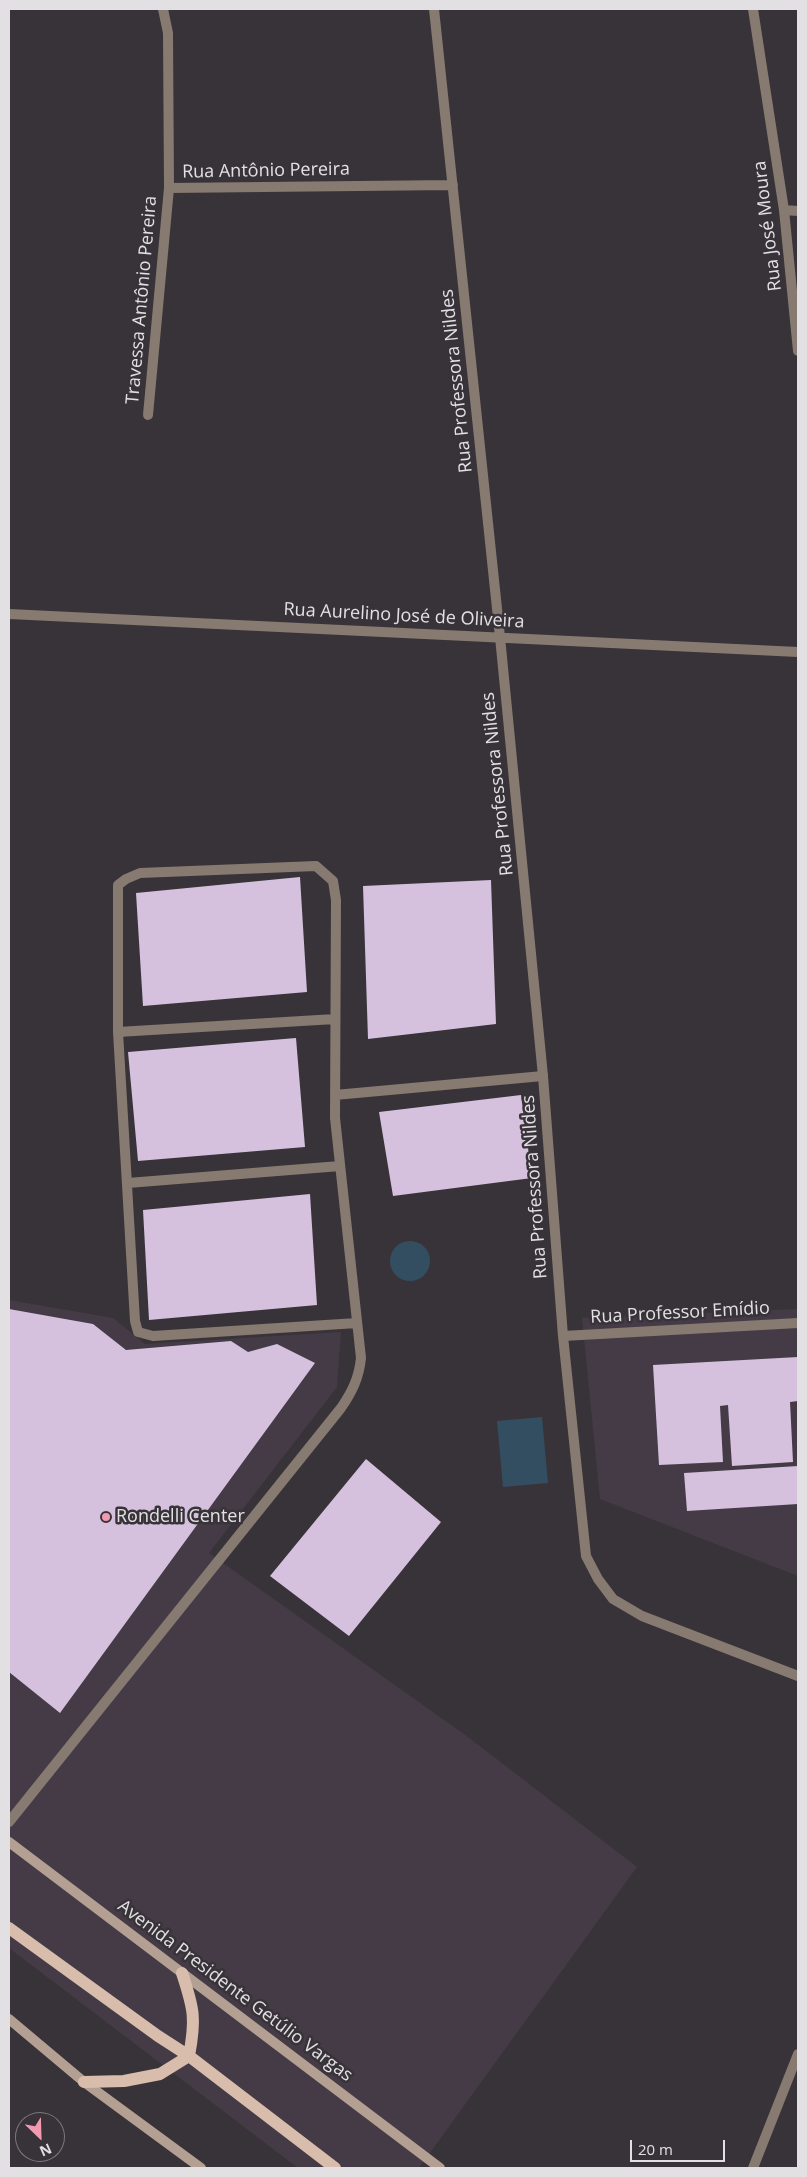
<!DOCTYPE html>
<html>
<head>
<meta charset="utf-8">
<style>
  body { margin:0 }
  #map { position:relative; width:807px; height:2177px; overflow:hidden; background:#383339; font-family:"Open Sans",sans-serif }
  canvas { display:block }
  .frame { position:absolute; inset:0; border:10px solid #e3e0e3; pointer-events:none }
  .north { position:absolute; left:15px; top:2112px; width:50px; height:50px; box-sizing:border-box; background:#383339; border:1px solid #7c787d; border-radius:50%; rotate:156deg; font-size:14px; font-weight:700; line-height:20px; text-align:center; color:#e3e0e3 }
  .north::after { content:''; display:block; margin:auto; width:18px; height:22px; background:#f29aaf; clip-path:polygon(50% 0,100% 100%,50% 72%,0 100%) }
  .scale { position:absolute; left:630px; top:2140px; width:95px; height:22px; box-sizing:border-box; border:2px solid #e3e0e3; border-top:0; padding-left:6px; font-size:15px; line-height:18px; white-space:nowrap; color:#e3e0e3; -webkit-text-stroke:4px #383339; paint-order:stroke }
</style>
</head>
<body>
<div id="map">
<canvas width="807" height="2177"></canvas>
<div class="frame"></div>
<div class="north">N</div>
<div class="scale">20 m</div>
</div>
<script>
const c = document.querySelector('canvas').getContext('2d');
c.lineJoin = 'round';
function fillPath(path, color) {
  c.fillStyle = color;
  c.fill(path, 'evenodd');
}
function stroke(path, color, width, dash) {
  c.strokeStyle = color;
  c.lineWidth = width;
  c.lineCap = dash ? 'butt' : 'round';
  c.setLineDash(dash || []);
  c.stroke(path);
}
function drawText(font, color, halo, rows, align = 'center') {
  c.font = font + ' "Open Sans",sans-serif';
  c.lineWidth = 5;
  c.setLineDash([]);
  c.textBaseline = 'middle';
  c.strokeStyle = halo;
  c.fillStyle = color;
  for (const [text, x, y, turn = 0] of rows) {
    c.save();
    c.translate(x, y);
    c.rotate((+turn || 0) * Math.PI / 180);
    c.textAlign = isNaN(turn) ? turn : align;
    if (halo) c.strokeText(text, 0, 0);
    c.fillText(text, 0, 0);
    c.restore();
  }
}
const built = new Path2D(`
  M 9,1300 L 113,1318 L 145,1344 L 341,1332 L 337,1387 L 209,1553 L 468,1737 L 637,1867 L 419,2168 L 298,2168 L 9,1948 Z
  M 798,1309 L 798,1576 L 600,1499 L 582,1318 Z`);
const water = new Path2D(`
  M390 1261a20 20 0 1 1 40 0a20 20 0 1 1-40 0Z
  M 542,1417 L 548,1483 L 503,1487 L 497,1421 Z`);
const building = new Path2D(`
  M 300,877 L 307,992 L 143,1006 L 136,893 Z
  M 491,880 L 496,1024 L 368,1039 L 363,886 Z
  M 296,1038 L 305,1147 L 138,1161 L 128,1052 Z
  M 521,1095 L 532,1178 L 393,1196 L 379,1112 Z
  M 310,1194 L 317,1305 L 149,1320 L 143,1210 Z
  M 9,1309 L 93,1324 L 126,1350 L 231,1341 L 248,1352 L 277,1344 L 315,1363 L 60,1713 L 9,1672 Z
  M 798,1357 L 798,1401 L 790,1402 L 793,1462 L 732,1466 L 728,1405 L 720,1406 L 723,1462 L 659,1465 L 653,1365 Z
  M 366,1459 L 441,1522 L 349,1636 L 270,1576 Z
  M 798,1466 L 798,1504 L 687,1511 L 684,1473 Z`);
const lane = new Path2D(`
  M 118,1032 L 335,1019
  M 335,1095 L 543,1076
  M 128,1183 L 340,1166
  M 9,1822 L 341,1408 C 352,1392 359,1378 361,1358 L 335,1118 L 336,900 L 333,881 L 316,866 L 140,873 L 126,879 L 118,885 L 118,1032 L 135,1321 L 138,1332 L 153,1336 L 357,1323`);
const street = new Path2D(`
  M 434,9 L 500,637 L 543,1076 L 563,1336 L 586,1556 L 598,1579 L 613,1599 L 642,1616 L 798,1676
  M 753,9 L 784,210 L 798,351
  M 169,188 L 453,185
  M 784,210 L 798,211
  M 148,415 L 169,188 L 168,33 L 163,9
  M 9,614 L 798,652
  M 563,1336 L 798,1323
  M 753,2168 L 798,2054`);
const secondary = new Path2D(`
  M 9,1842 L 440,2168
  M 9,2019 L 84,2082 L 201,2168`);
const primary = new Path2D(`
  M 9,1928 L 158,2036 L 189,2056 L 335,2168
  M 84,2082 L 124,2081 L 160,2074 L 189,2056 C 196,2019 194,2009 182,1973`);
const markers = [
  [106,1517,5,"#f29aaf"]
];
const streetNames = [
  ["Rua Antônio Pereira",266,171,-1],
  ["Rua José Moura",768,226,-97],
  ["Travessa Antônio Pereira",142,300,-85],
  ["Rua Professora Nildes",457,381,-96],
  ["Rua Aurelino José de Oliveira",404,616,3],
  ["Rua Professora Nildes",498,784,-96],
  ["Rua Professora Nildes",535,1187,-94],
  ["Rua Professor Emídio",680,1313,-3],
  ["Avenida Presidente Getúlio Vargas",235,1991,37]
];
const poiNames = [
  ["Rondelli Center",116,1517]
];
fillPath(built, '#443b46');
fillPath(water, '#344e61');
fillPath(building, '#d5c1de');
stroke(lane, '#877a71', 10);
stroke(street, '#877a71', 10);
stroke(secondary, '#b4a093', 10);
stroke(primary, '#d8bdac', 12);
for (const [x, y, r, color] of markers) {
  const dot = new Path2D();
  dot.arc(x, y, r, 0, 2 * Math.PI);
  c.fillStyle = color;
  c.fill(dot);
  stroke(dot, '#383339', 2);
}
drawText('18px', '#e3e0e3', '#383339', streetNames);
drawText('18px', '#e3e0e3', '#383339', poiNames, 'left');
</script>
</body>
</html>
